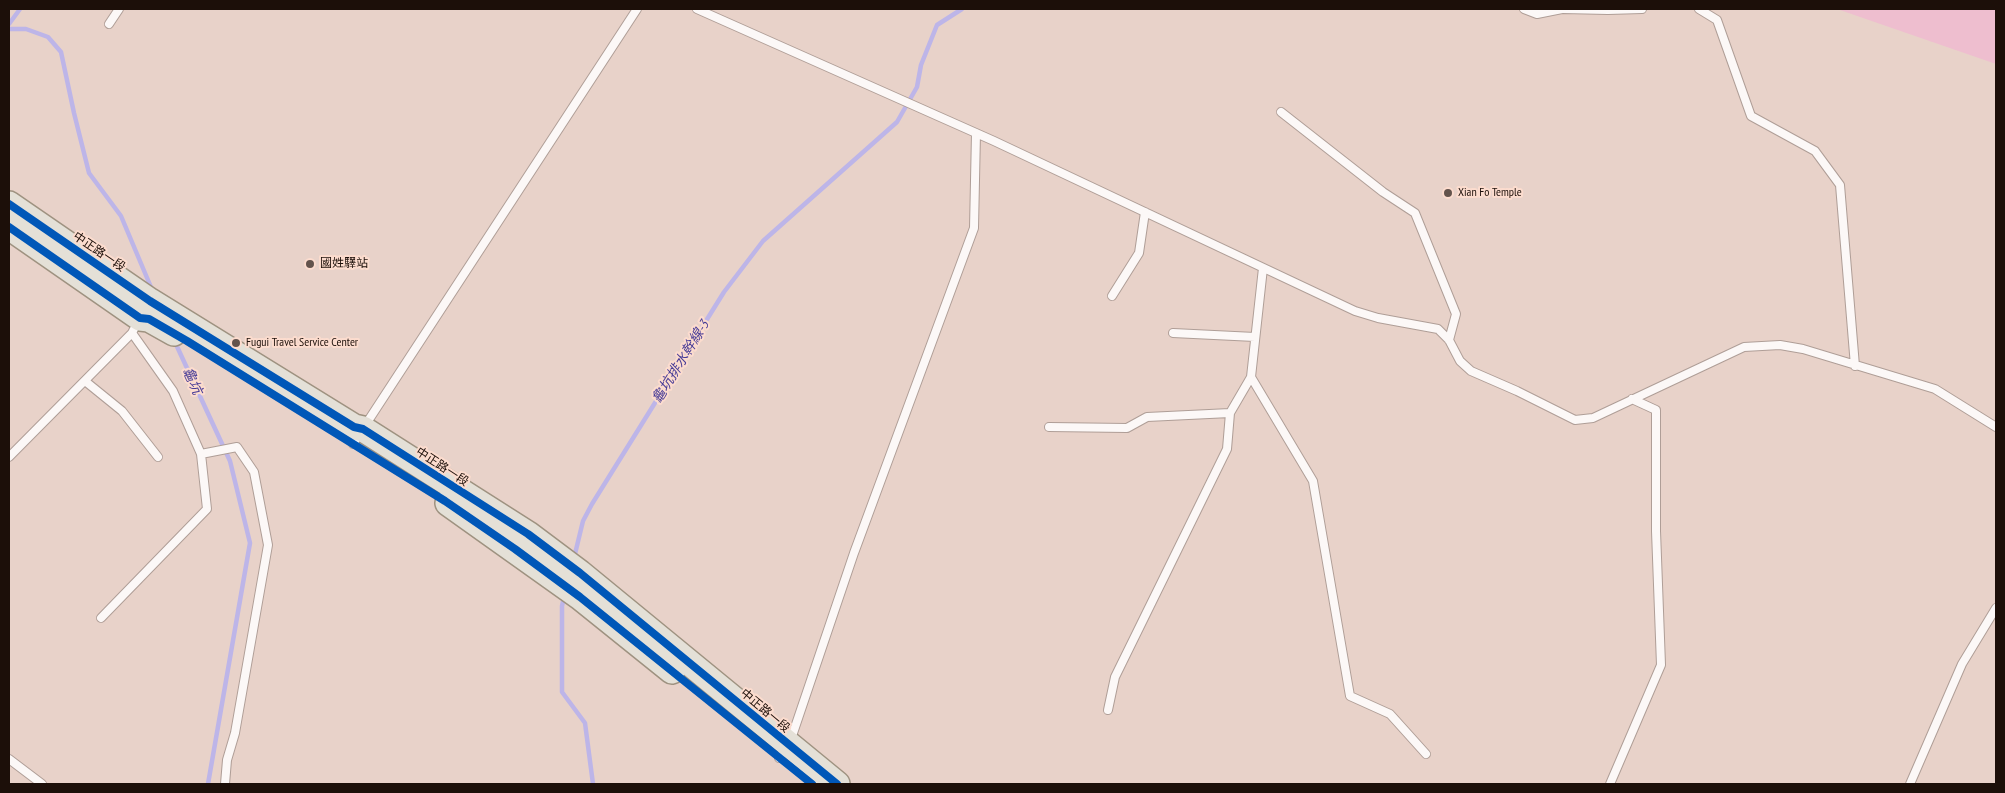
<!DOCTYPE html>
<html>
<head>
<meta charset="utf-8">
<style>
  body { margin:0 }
  #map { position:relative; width:2005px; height:793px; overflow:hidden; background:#e8d2c9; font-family:"PT Sans Narrow",sans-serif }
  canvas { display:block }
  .frame { position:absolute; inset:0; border:10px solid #1c0f09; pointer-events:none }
</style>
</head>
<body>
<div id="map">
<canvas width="2005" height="793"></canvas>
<div class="frame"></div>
</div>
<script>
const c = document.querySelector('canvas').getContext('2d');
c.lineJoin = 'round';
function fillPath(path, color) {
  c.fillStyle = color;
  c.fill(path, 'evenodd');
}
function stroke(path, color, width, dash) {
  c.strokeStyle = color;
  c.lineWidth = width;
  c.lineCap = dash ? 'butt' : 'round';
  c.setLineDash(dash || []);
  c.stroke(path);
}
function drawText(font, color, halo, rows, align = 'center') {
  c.font = font + ' "PT Sans Narrow","Noto Sans TC",sans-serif';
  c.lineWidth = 4;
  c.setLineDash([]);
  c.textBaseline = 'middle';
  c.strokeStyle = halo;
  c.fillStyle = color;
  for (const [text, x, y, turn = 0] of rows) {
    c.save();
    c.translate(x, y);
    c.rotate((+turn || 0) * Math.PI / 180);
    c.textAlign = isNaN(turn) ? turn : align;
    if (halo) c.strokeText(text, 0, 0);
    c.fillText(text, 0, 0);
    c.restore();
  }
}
const green = new Path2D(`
  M 1837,9 L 1996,9 L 1996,64 Z`);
const stream = new Path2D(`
  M 9,24 L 20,9
  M 9,29 L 26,29 L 48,37 L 61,52 L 74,113 L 89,173 L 121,216 L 153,292
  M 174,340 L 230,461 L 250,543 L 208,784
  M 574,558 L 583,521 L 592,504 L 724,292 L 763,241 L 897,122 L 917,87 L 921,65 L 937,25 L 962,9
  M 564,597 L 562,606 L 562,692 L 585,723 L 593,784`);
const service = new Path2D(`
  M 697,9 L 994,141 L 1355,311 L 1378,318 L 1438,329 L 1449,340 L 1460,361 L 1471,371 L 1517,391 L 1575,420 L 1593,418 L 1744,347 L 1780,345 L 1803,349 L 1935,389 L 1996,427
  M 1524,9 L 1537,14 L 1562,9
  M 1563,9 L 1608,10 L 1642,9
  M 1699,9 L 1717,20 L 1751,116 L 1815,151 L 1840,185 L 1855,366
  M 109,24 L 119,9
  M 1281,112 L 1383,192 L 1415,213 L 1456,314 L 1449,340
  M 1263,268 L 1251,377 L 1313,481 L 1350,696 L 1390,714 L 1426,754
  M 1112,296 L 1139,253 L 1145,212
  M 1173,333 L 1255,337
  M 85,381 L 122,411 L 158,457
  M 1049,427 L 1127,428 L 1147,417 L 1230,413
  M 353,444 L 637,9
  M 201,454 L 237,447 L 254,472 L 268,545 L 235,733 L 227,760 L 225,784
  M 9,457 L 132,333 L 134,329
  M 101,618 L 207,509 L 201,454 L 173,391 L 132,333
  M 1108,710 L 1115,677 L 1227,449 L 1230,413 L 1251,377
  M 779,758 L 789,745 L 854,553 L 974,228 L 976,133
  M 9,759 L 42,784
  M 1610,784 L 1661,665 L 1656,531 L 1656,410 L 1632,399
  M 1910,784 L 1962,664 L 1996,608`);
const primary = new Path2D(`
  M 9,204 L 150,301 L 354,427 L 363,429 L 528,534 L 580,573 L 837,784
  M 9,227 L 140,318 L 149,319 L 174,333
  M 448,503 L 580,597 L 672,671`);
const cycleway = new Path2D(`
  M 9,204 L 150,301 L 354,427 L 363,429 L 528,534 L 580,573 L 837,784
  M 9,227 L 140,318 L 149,319 L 187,341 L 445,501 L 515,549 L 580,597 L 812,784`);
const markers = [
  [1448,193,5,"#63534c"],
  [310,264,5,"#63534c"],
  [236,343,5,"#63534c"]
];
const poiNames = [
  ["Xian Fo Temple",1458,193],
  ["國姓驛站",320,264],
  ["Fugui Travel Service Center",246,343]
];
const streetNames = [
  ["中正路一段",99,252,34],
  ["中正路一段",442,467,33],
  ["中正路一段",765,711,40]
];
const waterNames = [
  ["龜坑排水幹線-3",681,362,-58],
  ["龜坑",192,381,65]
];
fillPath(green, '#eebecf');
stroke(stream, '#bdb5e8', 4.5);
stroke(service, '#af9e97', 10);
stroke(primary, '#9e9280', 28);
stroke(service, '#fcf8f7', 8);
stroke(primary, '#e4e0d7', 25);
stroke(cycleway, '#0057b8', 8);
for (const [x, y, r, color] of markers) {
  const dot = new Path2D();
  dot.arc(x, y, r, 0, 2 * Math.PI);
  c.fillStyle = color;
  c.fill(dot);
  stroke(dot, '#fcdcce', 2);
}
drawText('12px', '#1c0f09', '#fcdcce', poiNames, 'left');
drawText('12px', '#1c0f09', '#fcdcce', streetNames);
drawText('italic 14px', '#493d97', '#fcdcce', waterNames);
</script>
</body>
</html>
